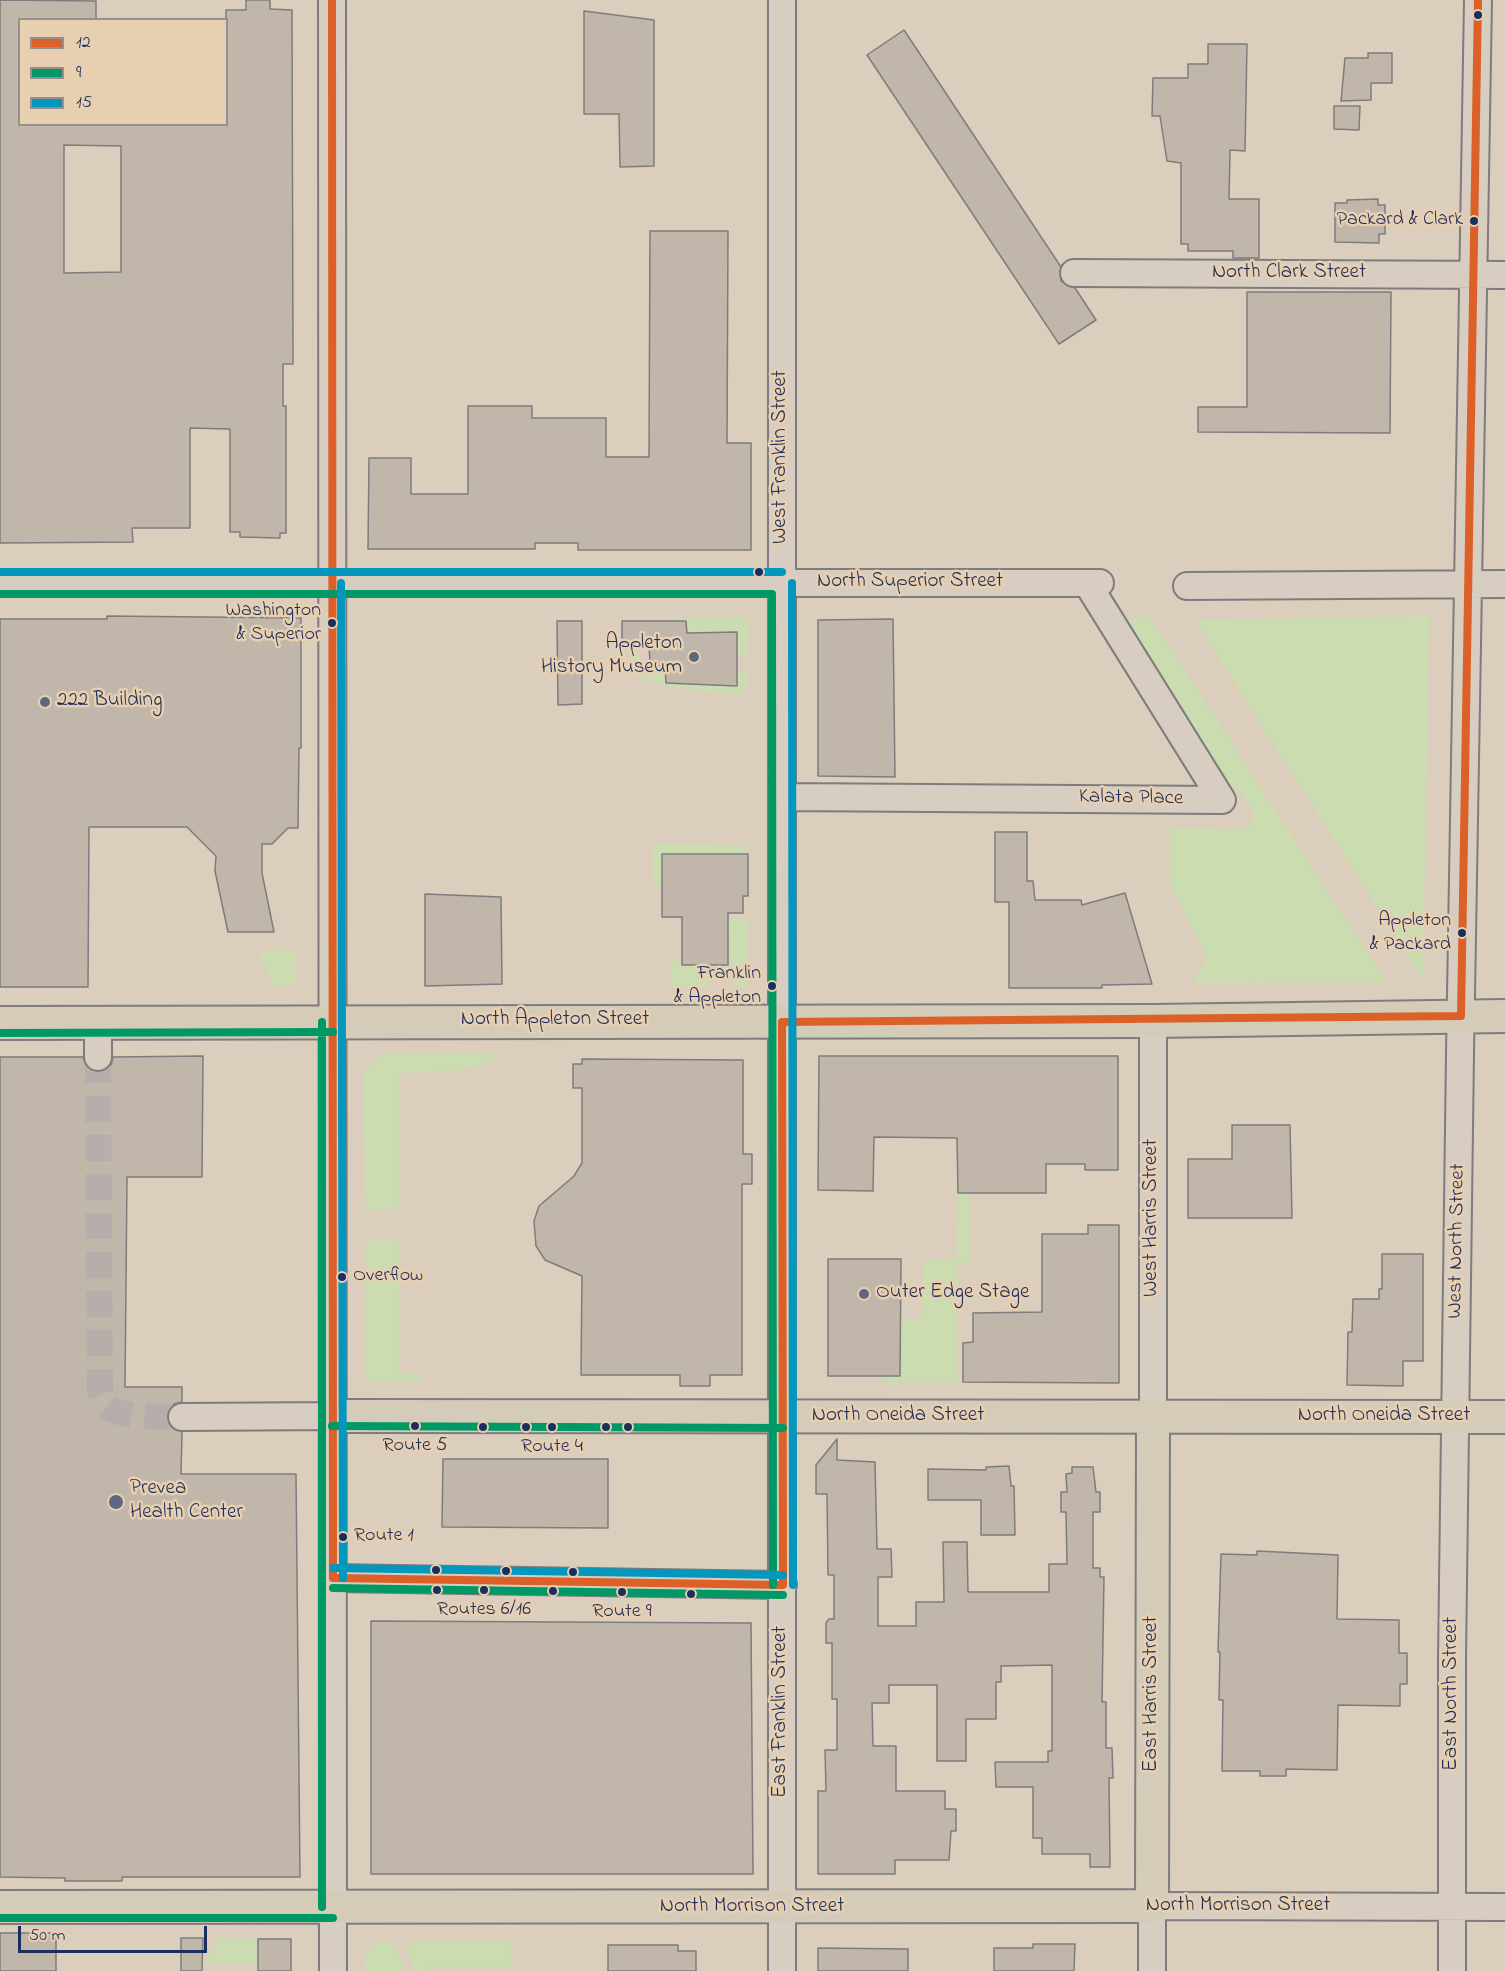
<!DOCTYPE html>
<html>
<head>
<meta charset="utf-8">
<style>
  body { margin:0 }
  #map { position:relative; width:1505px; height:1971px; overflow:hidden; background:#dbcebd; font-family:"Indie Flower",sans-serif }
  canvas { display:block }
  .legend { position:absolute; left:18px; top:18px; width:210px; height:108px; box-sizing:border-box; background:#e8cfb0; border:2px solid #968f8f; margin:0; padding:8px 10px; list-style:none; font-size:18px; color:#1b2f5e }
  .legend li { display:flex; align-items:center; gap:12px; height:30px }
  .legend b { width:30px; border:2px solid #968f8f }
  .scale { position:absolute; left:18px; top:1926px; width:189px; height:27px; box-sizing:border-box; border:3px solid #1b2f5e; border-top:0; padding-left:8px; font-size:18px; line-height:21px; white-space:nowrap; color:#1b2f5e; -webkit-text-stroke:4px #e8cfb0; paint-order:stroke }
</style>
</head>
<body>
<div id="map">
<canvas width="1505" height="1971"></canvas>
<ul class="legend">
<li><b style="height:8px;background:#dc6028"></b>12</li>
<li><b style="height:8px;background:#096"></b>9</li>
<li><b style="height:8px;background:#0497bd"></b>15</li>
</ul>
<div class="scale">50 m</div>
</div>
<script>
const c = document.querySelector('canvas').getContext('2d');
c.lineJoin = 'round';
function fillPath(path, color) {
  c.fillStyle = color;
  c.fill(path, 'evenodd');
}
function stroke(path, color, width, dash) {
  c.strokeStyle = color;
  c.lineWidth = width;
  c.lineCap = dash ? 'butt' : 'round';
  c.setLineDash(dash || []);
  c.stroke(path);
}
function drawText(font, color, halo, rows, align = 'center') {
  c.font = font + ' "Indie Flower",sans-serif';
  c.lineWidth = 5;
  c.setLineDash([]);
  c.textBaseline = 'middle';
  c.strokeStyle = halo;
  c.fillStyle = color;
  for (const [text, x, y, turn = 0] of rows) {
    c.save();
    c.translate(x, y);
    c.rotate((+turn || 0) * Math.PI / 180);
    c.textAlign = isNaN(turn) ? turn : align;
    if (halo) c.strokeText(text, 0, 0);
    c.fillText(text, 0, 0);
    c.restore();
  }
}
const green = new Path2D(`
  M 1140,615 L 1149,615 L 1387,983 L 1193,984 L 1207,957 L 1169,882 L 1170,831 L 1175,828 L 1239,829 L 1249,825 L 1254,813 L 1241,791 L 1230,785 L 1126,622 L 1132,622 Z
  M 1429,616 L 1423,980 L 1195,620 Z
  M 679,618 L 748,618 L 748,655 L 737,655 L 737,632 L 687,633 L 686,621 L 676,621 Z
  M 629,643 L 634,643 L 649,679 L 652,674 L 650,666 L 665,666 L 666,683 L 737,686 L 737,671 L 748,670 L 748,683 L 744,692 L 738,695 C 699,690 663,691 629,670 Z
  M 653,844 L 744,845 L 748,854 L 662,854 L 662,886 L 653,887 Z
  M 728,919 L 748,919 L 748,987 L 743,988 L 727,979 L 728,973 L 731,972 Z
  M 296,950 L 296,986 L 272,986 L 260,954 L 264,951 Z
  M 672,960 L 715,965 L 715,979 L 704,987 L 672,987 Z
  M 384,1053 L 498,1053 C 484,1075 423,1071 399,1073 L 399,1205 L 391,1209 L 366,1211 L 363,1073 Z
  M 958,1193 L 969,1193 L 969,1263 L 958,1264 L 958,1383 L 884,1383 L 884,1376 L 900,1376 L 900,1320 L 922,1319 L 923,1259 L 957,1259 Z
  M 366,1239 L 397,1240 L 399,1243 L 399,1373 L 418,1374 L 421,1381 L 366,1382 Z
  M 216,1938 L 258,1939 L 258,1963 L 202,1963 L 215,1948 Z
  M 511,1941 L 512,1967 L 431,1967 L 425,1971 L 416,1971 L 406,1950 L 412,1942 Z
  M 379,1942 L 392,1942 L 405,1971 L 365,1971 L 366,1954 Z`);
const building = new Path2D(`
  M 0,0 L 96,1 L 96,20 L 20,20 L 20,124 L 226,124 L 226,10 L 246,10 L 246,0 L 270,0 L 270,9 L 292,10 L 293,364 L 283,364 L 283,406 L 286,406 L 286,533 L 280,533 L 280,538 L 240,537 L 240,532 L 230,532 L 230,429 L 190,428 L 190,528 L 132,528 L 133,542 L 0,543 ZM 64,145 L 121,146 L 121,272 L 64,273 Z
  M 584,11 L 654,20 L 654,166 L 620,167 L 619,114 L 584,114 Z
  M 904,30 L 1061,267 L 1061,281 L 1075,288 L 1096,320 L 1059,344 L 867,55 Z
  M 1208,44 L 1247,44 L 1245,151 L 1230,150 L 1229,199 L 1259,199 L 1259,258 L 1233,258 L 1233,251 L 1188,251 L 1188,244 L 1181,244 L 1181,163 L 1167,161 L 1160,116 L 1152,116 L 1153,78 L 1188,78 L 1188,64 L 1208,64 Z
  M 1368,53 L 1392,53 L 1392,83 L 1371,83 L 1371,100 L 1341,101 L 1345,58 L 1368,58 Z
  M 1334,106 L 1360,106 L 1359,130 L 1334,129 Z
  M 1378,199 L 1378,205 L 1385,205 L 1385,234 L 1379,234 L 1379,243 L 1335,242 L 1335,203 L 1347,203 L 1347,200 Z
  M 650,231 L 728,231 L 727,443 L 751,443 L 751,550 L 578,550 L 578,543 L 535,543 L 535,549 L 368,549 L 369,458 L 411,458 L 411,494 L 468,494 L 468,406 L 532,406 L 532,418 L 606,418 L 606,457 L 649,457 Z
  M 1247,292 L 1391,292 L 1390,433 L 1198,432 L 1198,407 L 1247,407 Z
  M 107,616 L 301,618 L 301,748 L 299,748 L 298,828 L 288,828 L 272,844 L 262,844 L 262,873 L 274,932 L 228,932 L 215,871 L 216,856 L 187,827 L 89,827 L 88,987 L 0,987 L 0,619 L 107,619 Z
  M 893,619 L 895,777 L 818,776 L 818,620 Z
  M 557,621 L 582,621 L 582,704 L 558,705 Z
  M 622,621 L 686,621 L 687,633 L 737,632 L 737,686 L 666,683 L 665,666 L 650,666 L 649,643 L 622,643 Z
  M 995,832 L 1027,832 L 1027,881 L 1033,881 L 1035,900 L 1081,900 L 1082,905 L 1125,893 L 1152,984 L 1102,985 L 1102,988 L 1009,988 L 1009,902 L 995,902 Z
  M 662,854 L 748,854 L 748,896 L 743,896 L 743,913 L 728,913 L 728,965 L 682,965 L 682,917 L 662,917 Z
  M 425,894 L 501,897 L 502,984 L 425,986 Z
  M 203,1056 L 202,1177 L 127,1177 L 125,1387 L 182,1387 L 182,1402 L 174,1404 L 167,1417 L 169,1425 L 182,1432 L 181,1474 L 296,1474 L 300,1877 L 122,1877 L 122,1881 L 65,1881 L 65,1878 L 0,1877 L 0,1057 L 83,1057 L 90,1070 L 99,1072 L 111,1065 L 113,1057 Z
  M 819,1056 L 1118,1056 L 1118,1170 L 1085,1170 L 1085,1164 L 1046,1164 L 1046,1193 L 958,1193 L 957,1138 L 874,1137 L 873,1191 L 818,1190 Z
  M 582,1059 L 743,1060 L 743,1154 L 752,1154 L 752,1184 L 742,1184 L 742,1375 L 710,1375 L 710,1386 L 680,1386 L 680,1375 L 581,1375 L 582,1276 L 545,1260 L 536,1246 L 534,1221 L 539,1206 L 574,1176 L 582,1163 L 582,1088 L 573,1088 L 573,1064 L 582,1064 Z
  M 1232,1125 L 1290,1125 L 1292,1218 L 1188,1218 L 1188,1159 L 1232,1159 Z
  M 1088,1225 L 1119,1225 L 1119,1383 L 963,1382 L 963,1343 L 973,1342 L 973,1313 L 1042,1312 L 1042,1234 L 1088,1234 Z
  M 1382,1254 L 1423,1254 L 1423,1361 L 1403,1361 L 1403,1386 L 1347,1385 L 1348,1332 L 1352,1332 L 1353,1299 L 1379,1299 L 1379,1289 L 1382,1289 Z
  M 828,1259 L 901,1259 L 900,1376 L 828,1376 Z
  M 837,1439 L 837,1460 L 875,1462 L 877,1549 L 891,1549 L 892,1577 L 878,1577 L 878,1626 L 916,1626 L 916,1602 L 944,1602 L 943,1542 L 967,1542 L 968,1592 L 1049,1592 L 1049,1564 L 1067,1564 L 1066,1512 L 1061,1512 L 1061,1492 L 1067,1492 L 1066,1474 L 1072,1473 L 1072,1467 L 1093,1467 L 1096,1492 L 1100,1492 L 1100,1512 L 1093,1512 L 1093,1568 L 1100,1568 L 1100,1577 L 1104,1577 L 1102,1702 L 1106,1702 L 1106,1748 L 1112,1748 L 1113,1778 L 1109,1778 L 1110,1867 L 1090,1867 L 1090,1854 L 1042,1854 L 1042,1838 L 1033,1838 L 1033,1787 L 996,1787 L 995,1762 L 1048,1762 L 1048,1751 L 1052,1751 L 1052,1665 L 1001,1666 L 1001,1682 L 996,1682 L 996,1719 L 966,1719 L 966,1761 L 937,1761 L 937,1685 L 889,1685 L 889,1703 L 872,1703 L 873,1746 L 896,1746 L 896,1791 L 945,1791 L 945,1809 L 956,1809 L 956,1831 L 951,1831 L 949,1860 L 895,1860 L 895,1874 L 818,1874 L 818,1791 L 826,1791 L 825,1750 L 837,1750 L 837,1699 L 832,1699 L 832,1643 L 826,1643 L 826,1623 L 829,1619 L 834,1619 L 834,1575 L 828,1575 L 827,1494 L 816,1494 L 816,1465 Z
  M 443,1459 L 608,1459 L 608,1528 L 442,1527 Z
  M 1009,1466 L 1011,1486 L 1014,1486 L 1015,1535 L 981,1535 L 981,1500 L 928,1500 L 928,1469 L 986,1470 L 986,1467 Z
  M 1257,1551 L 1338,1555 L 1337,1619 L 1399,1620 L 1399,1653 L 1407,1653 L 1407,1684 L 1400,1684 L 1400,1706 L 1338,1705 L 1337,1770 L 1286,1769 L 1286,1776 L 1260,1776 L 1260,1771 L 1222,1771 L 1223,1700 L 1219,1700 L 1220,1652 L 1218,1652 L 1221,1554 L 1257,1555 Z
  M 371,1621 L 751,1623 L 753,1874 L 371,1874 Z
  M 0,1933 L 56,1933 L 56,1971 L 0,1971 Z
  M 181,1938 L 203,1938 L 202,1971 L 181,1971 Z
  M 258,1939 L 291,1939 L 291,1971 L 258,1971 Z
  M 1033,1944 L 1075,1944 L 1074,1971 L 994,1971 L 994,1948 L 1033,1948 Z
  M 608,1945 L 678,1945 L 678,1951 L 696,1951 L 696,1971 L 608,1971 Z
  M 818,1948 L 908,1949 L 908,1971 L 818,1971 Z`);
const minorTunnel = new Path2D(`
  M 98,1057 L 100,1392 C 102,1396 104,1402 106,1405 C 119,1419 164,1416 182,1417`);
const minor = new Path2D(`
  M 332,0 L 333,1971
  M 782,0 L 782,1971
  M 1074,273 L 1505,275
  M 0,583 L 1100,583
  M 1187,586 L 1505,584
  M 784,797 L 1222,800 L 1087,583
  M 1153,1021 L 1153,1416
  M 98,1023 L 98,1057
  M 182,1417 L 332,1416
  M 333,1578 L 783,1585
  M 1152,1971 L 1152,1906 L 1505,1907
  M 1452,1971 L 1452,1658 L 1460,1053 L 1478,0`);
const major = new Path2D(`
  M 0,1023 L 1153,1021 L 1505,1016
  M 332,1416 L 1505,1417
  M 0,1907 L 1152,1906 L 1153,1416`);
const bus1 = new Path2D(`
  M 332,0 L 333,1578
  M 1461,1016 L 1478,0
  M 782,1022 L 1461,1016
  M 782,1022 L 783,1585
  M 333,1578 L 783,1585`);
const bus2 = new Path2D(`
  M 0,594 L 772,594 L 773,1585
  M 322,1022 L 322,1907
  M 0,1033 L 333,1032
  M 332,1426 L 783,1428
  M 333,1588 L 783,1595
  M 0,1918 L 333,1918`);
const bus3 = new Path2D(`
  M 0,572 L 782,572
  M 341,583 L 343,1578
  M 792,583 L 793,1585
  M 333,1568 L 783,1575`);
const markers = [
  [1478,15,5,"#1b2f5e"],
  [1474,221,5,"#1b2f5e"],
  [759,572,5,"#1b2f5e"],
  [332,623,5,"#1b2f5e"],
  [694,657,6,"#5e677f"],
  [45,702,6,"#5e677f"],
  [1462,933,5,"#1b2f5e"],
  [772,986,5,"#1b2f5e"],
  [342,1277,5,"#1b2f5e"],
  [864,1294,6,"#5e677f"],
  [415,1426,5,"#1b2f5e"],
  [483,1427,5,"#1b2f5e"],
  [526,1427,5,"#1b2f5e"],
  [552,1427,5,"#1b2f5e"],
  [606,1427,5,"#1b2f5e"],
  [628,1427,5,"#1b2f5e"],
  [116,1502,8,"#5e677f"],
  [343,1537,5,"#1b2f5e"],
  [436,1570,5,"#1b2f5e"],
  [506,1571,5,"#1b2f5e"],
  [573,1572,5,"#1b2f5e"],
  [437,1590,5,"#1b2f5e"],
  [484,1590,5,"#1b2f5e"],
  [553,1591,5,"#1b2f5e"],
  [622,1592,5,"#1b2f5e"],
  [691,1594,5,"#1b2f5e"]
];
const busNames = [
  ["Packard & Clark",1463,221],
  ["Washington",321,612],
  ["& Superior",321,636],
  ["Appleton",1451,922],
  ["& Packard",1451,946],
  ["Franklin",761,975],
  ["& Appleton",761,999],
  ["Overflow",353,1277,"left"],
  ["Route 5",415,1447,"center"],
  ["Route 4",552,1448,"center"],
  ["Route 1",354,1537,"left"],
  ["Routes 6/16",484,1611,"center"],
  ["Route 9",622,1613,"center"]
];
const streetNames = [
  ["North Clark Street",1289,274],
  ["West Franklin Street",782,457,-90],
  ["North Superior Street",910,583],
  ["Kalata Place",1131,799,1],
  ["North Appleton Street",555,1021],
  ["West Harris Street",1153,1218,-90],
  ["West North Street",1458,1241,-89],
  ["North Oneida Street",898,1417],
  ["North Oneida Street",1384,1417],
  ["East Harris Street",1153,1694,-90],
  ["East North Street",1453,1694,-90],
  ["East Franklin Street",782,1712,-90],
  ["North Morrison Street",1238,1907],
  ["North Morrison Street",752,1908]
];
const poiNames = [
  ["Appleton",682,645,"right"],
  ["History Museum",682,669,"right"],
  ["222 Building",57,702],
  ["Outer Edge Stage",876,1294],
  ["Prevea",130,1490],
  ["Health Center",130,1514]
];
fillPath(green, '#cbddb0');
fillPath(building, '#c1b6aa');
stroke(building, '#7e7c7d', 1.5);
stroke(minorTunnel, '#b5aeaa', 26, [26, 13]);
stroke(minor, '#7e7c7d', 30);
stroke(major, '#7e7c7d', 36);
stroke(minor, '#d7cdc1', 26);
stroke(major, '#d4ccb9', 32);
stroke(bus1, '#dc6028', 8);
stroke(bus2, '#096', 8);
stroke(bus3, '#0497bd', 8);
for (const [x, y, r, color] of markers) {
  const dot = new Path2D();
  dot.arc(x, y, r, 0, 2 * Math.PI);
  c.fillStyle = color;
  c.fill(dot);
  stroke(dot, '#e8cfb0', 2);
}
drawText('20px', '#1b2f5e', '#e8cfb0', busNames, 'right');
drawText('21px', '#1b2f5e', '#e8cfb0', streetNames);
drawText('21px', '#1b2f5e', '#e8cfb0', poiNames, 'left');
</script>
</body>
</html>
